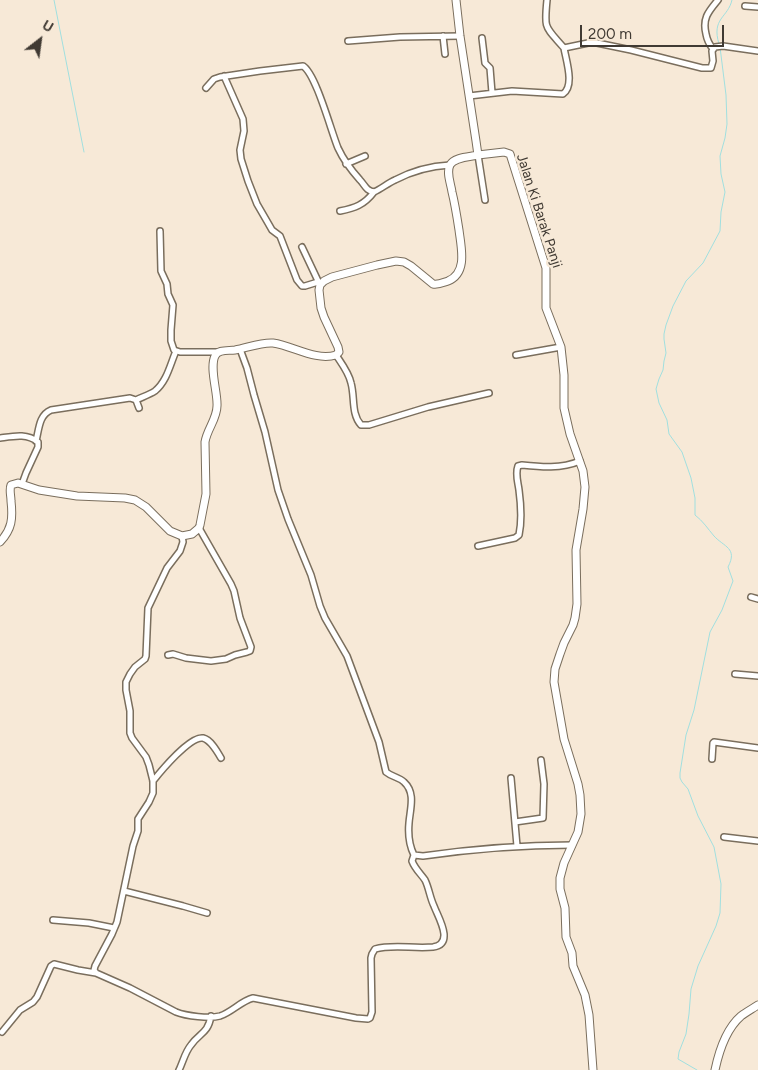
<!DOCTYPE html>
<html>
<head>
<meta charset="utf-8">
<style>
  body { margin:0 }
  #map { position:relative; width:758px; height:1070px; overflow:hidden; background:#f7e9d7; font-family:Figtree,sans-serif }
  canvas { display:block }
  .north { position:absolute; left:15px; top:15px; width:50px; height:50px; -webkit-text-stroke:4px #f7e9d7; paint-order:stroke; rotate:30deg; font-size:14px; font-weight:700; line-height:20px; text-align:center; color:#403a33 }
  .north::after { content:''; display:block; margin:auto; width:18px; height:22px; background:#403a33; clip-path:polygon(50% 0,100% 100%,50% 72%,0 100%) }
  .scale { position:absolute; left:580px; top:25px; width:144px; height:22px; box-sizing:border-box; border:2px solid #403a33; border-top:0; padding-left:6px; font-size:15px; line-height:18px; white-space:nowrap; color:#403a33; -webkit-text-stroke:4px #f7e9d7; paint-order:stroke }
</style>
</head>
<body>
<div id="map">
<canvas width="758" height="1070"></canvas>
<div class="north">U</div>
<div class="scale">200 m</div>
</div>
<script>
const c = document.querySelector('canvas').getContext('2d');
c.lineJoin = 'round';
function stroke(path, color, width, dash) {
  c.strokeStyle = color;
  c.lineWidth = width;
  c.lineCap = dash ? 'butt' : 'round';
  c.setLineDash(dash || []);
  c.stroke(path);
}
function drawText(font, color, halo, rows, align = 'center') {
  c.font = font + ' Figtree,sans-serif';
  c.lineWidth = 5;
  c.setLineDash([]);
  c.textBaseline = 'middle';
  c.strokeStyle = halo;
  c.fillStyle = color;
  for (const [text, x, y, turn = 0] of rows) {
    c.save();
    c.translate(x, y);
    c.rotate((+turn || 0) * Math.PI / 180);
    c.textAlign = isNaN(turn) ? turn : align;
    if (halo) c.strokeText(text, 0, 0);
    c.fillText(text, 0, 0);
    c.restore();
  }
}
const stream = new Path2D(`
  M 54,0 L 84,152
  M 719,44 C 711,18 728,18 732,0
  M 697,1070 L 678,1059 L 679,1052 L 686,1034 L 689,1014 L 691,989 L 698,966 L 716,926 L 720,913 L 721,884 L 714,847 L 698,816 L 688,789 L 682,782 L 680,778 L 680,773 L 686,735 L 694,710 L 710,632 L 722,610 L 733,581 L 728,567 C 738,548 724,547 714,536 C 708,529 703,521 695,515 L 695,498 L 691,478 L 682,452 L 669,434 L 667,420 L 659,403 L 656,389 L 659,379 L 663,370 L 664,361 L 666,353 L 664,339 L 664,334 L 666,325 L 673,306 L 686,281 L 703,263 L 720,231 L 721,212 L 725,192 L 721,174 L 720,156 L 725,138 L 727,124 L 726,95 L 720,47`);
const street = new Path2D(`
  M 547,0 C 544,30 545,26 564,48
  M 745,6 L 758,7
  M 443,36 L 445,54
  M 482,38 L 485,63 L 490,68 L 492,93
  M 348,41 L 400,37 L 460,36
  M 713,49 C 709,44 707,40 706,34 C 702,18 709,11 718,0
  M 224,76 L 243,119 L 244,131 L 240,150 L 241,159 L 248,181 L 257,204 L 268,223 L 272,230 L 280,236 L 297,280 L 302,286 L 305,286 L 318,282
  M 206,88 L 214,79 L 220,77 L 260,71 L 303,66 C 316,74 331,131 338,148 C 344,161 351,170 360,180 C 365,185 366,191 374,192 C 381,189 388,183 395,180 C 412,171 431,166 450,165
  M 469,96 L 512,91 L 563,94 C 575,86 566,60 564,48 L 588,43 L 597,43 L 631,50 L 702,68 L 711,68 L 713,61 L 712,51 L 715,47 L 723,46 L 758,51
  M 478,155 L 485,200
  M 346,164 L 365,156
  M 340,211 C 355,208 364,205 374,192
  M 160,231 L 161,271 L 167,284 L 168,294 L 173,305 L 171,330 L 171,341 L 174,350 L 180,352 L 218,352
  M 302,247 L 319,283
  M 240,349 L 247,368 L 254,395 L 265,432 L 278,490 L 288,519 L 311,575 L 320,606 L 325,618 L 347,656 L 379,742 L 386,772 C 392,777 399,777 404,782 C 416,793 410,809 409,823 C 408,834 409,845 414,855 L 423,856 C 472,849 522,845 572,845
  M 336,355 C 342,364 349,373 351,383 C 355,397 351,414 361,425 L 369,425 L 428,407 L 489,393
  M 516,355 L 561,347
  M 136,400 C 142,397 149,395 155,391 C 167,381 170,365 176,351
  M 0,438 C 14,436 27,433 38,442 L 38,447 L 26,473 L 22,484
  M 36,441 C 39,429 39,415 51,410 L 130,398 L 136,400 L 139,408
  M 182,536 L 183,542 L 180,551 L 167,568 L 148,608 L 146,656 L 145,659 L 135,667 L 130,674 L 126,682 L 126,690 L 130,711 L 130,733 L 132,738 L 146,757 L 149,765 L 153,781 L 153,793 L 149,802 L 138,819 L 138,831 L 133,846 L 117,922 L 112,934 L 95,966 L 94,970 L 96,973 L 130,988 L 176,1012 C 186,1016 210,1019 220,1016 C 232,1012 241,1001 253,998 L 356,1018 L 368,1019 L 370,1018 L 372,1012 L 371,958 L 372,954 L 375,949 C 393,944 414,949 433,947 C 455,944 438,917 434,906 C 430,898 429,888 425,880 C 421,874 415,869 412,861 L 414,855
  M 478,546 L 515,538 L 519,535 C 522,521 521,505 519,490 C 518,482 515,474 518,466 L 522,465 C 541,467 561,469 580,461
  M 751,597 L 758,599
  M 168,655 L 173,654 L 186,658 L 211,661 L 226,659 L 235,655 L 247,652 L 250,651 L 251,647 L 240,618 L 234,591 L 231,584 L 199,528
  M 735,674 L 758,676
  M 712,759 L 713,743 L 714,742 L 758,748
  M 511,778 L 517,846
  M 153,781 C 161,771 190,736 203,738 C 211,740 217,751 221,758
  M 515,822 L 543,818 L 544,784 L 541,760
  M 724,837 L 758,841
  M 124,891 L 183,906 L 207,913
  M 53,920 L 89,923 L 114,928
  M 2,1032 L 20,1010 L 33,1002 L 37,997 L 51,966 L 54,964 L 78,970 L 96,973
  M 179,1070 C 183,1062 185,1052 191,1045 C 199,1033 208,1034 211,1016`);
const secondary = new Path2D(`
  M 456,0 L 460,36 L 476,141 L 478,155 L 504,152 L 510,154 L 546,268 L 546,308 L 561,347 L 564,375 L 564,408 L 570,434 L 583,471 L 585,487 L 583,509 L 576,550 L 577,604 L 575,618 L 573,625 L 564,643 L 560,654 L 555,669 L 554,682 L 564,739 L 578,784 L 580,795 L 581,814 L 578,832 L 564,863 L 560,878 L 560,889 L 565,908 L 566,937 L 572,953 L 573,966 L 585,995 L 589,1015 L 593,1070
  M 0,542 C 12,529 13,519 11,501 C 11,495 9,490 11,485 L 18,483 L 39,490 L 77,496 L 125,498 L 135,500 L 146,507 L 170,531 L 182,536 L 192,534 L 199,528 L 200,525 L 206,494 L 205,442 C 207,429 217,419 217,406 C 218,393 209,368 215,356 C 218,349 228,351 235,350 C 247,348 261,342 273,343 C 294,346 315,361 336,355 L 339,352 L 338,347 L 324,317 L 321,308 L 319,290 L 320,285 L 324,281 L 332,277 L 377,265 L 396,261 L 404,262 L 411,266 L 433,284 C 438,285 442,283 448,281 C 468,273 461,247 459,230 C 457,217 455,204 452,192 C 451,184 446,173 450,165 C 454,157 469,157 478,155
  M 715,1070 C 719,1051 726,1029 741,1016 C 746,1012 752,1009 758,1005`);
const streetNames = [
  ["Jalan Ki Barak Panji",539,211,72]
];
stroke(stream, '#a0dfdf', 1);
stroke(street, '#7a6e5d', 8);
stroke(secondary, '#7a6e5d', 9);
stroke(street, '#fff', 5);
stroke(secondary, '#fff', 7);
drawText('14px', '#403a33', '#f7e9d7', streetNames);
</script>
</body>
</html>
